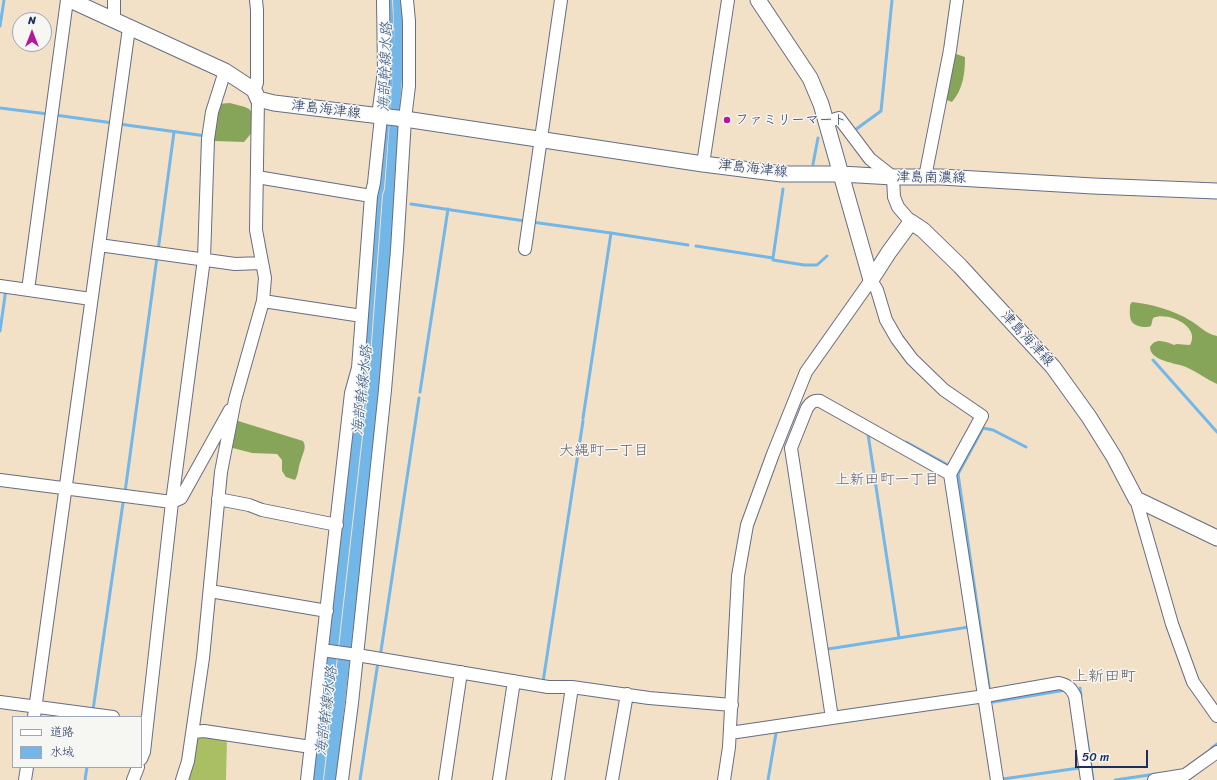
<!DOCTYPE html>
<html>
<head>
<meta charset="utf-8">
<style>
  body { margin:0 }
  #map { position:relative; width:1217px; height:780px; overflow:hidden; background:#f3e1c7; font-family:Sriracha,"Klee One",sans-serif }
  canvas { display:block }
  .legend { position:absolute; left:12px; top:716px; width:130px; height:52px; box-sizing:border-box; background:#f6f6f2; border:1px solid #9ea6b7; margin:0; padding:5px 7px; list-style:none; font-size:12px; color:#1b2f5e }
  .legend li { display:flex; align-items:center; gap:8px; height:20px }
  .legend b { width:20px; border:1px solid #9ea6b7 }
  .north { position:absolute; left:12px; top:12px; width:40px; height:40px; box-sizing:border-box; background:#f6f6f2; border:1px solid #9ea6b7; border-radius:50%; rotate:0deg; font-size:11px; font-weight:700; line-height:16px; text-align:center; color:#1b2f5e }
  .north::after { content:''; display:block; margin:auto; width:14px; height:18px; background:#b5179e; clip-path:polygon(50% 0,100% 100%,50% 72%,0 100%) }
  .scale { position:absolute; left:1075px; top:750px; width:73px; height:18px; box-sizing:border-box; border:2px solid #1b2f5e; border-top:0; padding-left:5px; font-size:12px; line-height:14px; white-space:nowrap; color:#1b2f5e; -webkit-text-stroke:3px #f6f6f2; paint-order:stroke }
</style>
</head>
<body>
<div id="map">
<canvas width="1217" height="780"></canvas>
<ul class="legend">
<li><b style="height:5px;background:#fff"></b>道路</li>
<li><b style="height:11px;background:#73b7e9"></b>水域</li>
</ul>
<div class="north">N</div>
<div class="scale">50 m</div>
</div>
<script>
const c = document.querySelector('canvas').getContext('2d');
c.lineJoin = 'round';
function fillPath(path, color) {
  c.fillStyle = color;
  c.fill(path, 'evenodd');
}
function stroke(path, color, width, dash) {
  c.strokeStyle = color;
  c.lineWidth = width;
  c.lineCap = dash ? 'butt' : 'round';
  c.setLineDash(dash || []);
  c.stroke(path);
}
function drawText(font, color, halo, rows, align = 'center') {
  c.font = font + ' Sriracha,"Klee One",sans-serif';
  c.lineWidth = 3;
  c.setLineDash([]);
  c.textBaseline = 'middle';
  c.strokeStyle = halo;
  c.fillStyle = color;
  for (const [text, x, y, turn = 0] of rows) {
    c.save();
    c.translate(x, y);
    c.rotate((+turn || 0) * Math.PI / 180);
    c.textAlign = isNaN(turn) ? turn : align;
    if (halo) c.strokeText(text, 0, 0);
    c.fillText(text, 0, 0);
    c.restore();
  }
}
const green = new Path2D(`
  M 197,736 L 227,737 L 226,780 L 184,780 Z`);
const forest = new Path2D(`
  M 953,53 L 965,57 C 965,74 963,89 952,102 L 944,99 Z
  M 230,103 L 245,107 L 249,109 L 254,115 L 254,130 L 244,142 L 214,141 L 217,104 Z
  M 1132,302 C 1151,304 1174,310 1191,321 C 1200,326 1206,334 1217,336 L 1217,384 C 1206,379 1197,372 1186,367 C 1176,363 1150,361 1150,347 C 1156,337 1166,342 1174,345 L 1177,344 L 1190,345 C 1201,326 1167,311 1153,318 L 1151,326 C 1146,328 1136,327 1132,322 C 1129,318 1130,310 1130,305 Z
  M 235,420 L 303,441 C 307,448 303,452 301,460 C 298,467 299,473 295,480 L 286,477 L 282,471 L 282,460 L 277,454 L 252,453 L 229,447 Z`);
const water = new Path2D(`
  M 386,0 L 392,0 L 395,47 L 384,189 L 382,195 L 368,383 L 323,780 L 313,780 L 359,382 Z
  M 393,0 L 402,0 L 404,15 L 404,52 L 394,188 L 395,190 L 381,385 L 336,780 L 324,780 L 369,383 L 383,195 L 385,189 L 395,47 Z`);
const stream = new Path2D(`
  M 0,26 L 4,0
  M 0,108 L 48,114
  M 55,115 L 113,123
  M 119,124 L 206,136
  M 855,130 L 881,111 L 892,0
  M 813,164 L 818,138
  M 411,204 L 525,221
  M 532,222 L 611,233
  M 696,246 L 773,258 L 783,189
  M 158,251 L 174,132
  M 773,258 L 773,260 L 804,265 L 817,265 L 827,256
  M 0,331 L 6,289
  M 1153,360 L 1217,432
  M 420,392 L 448,209
  M 583,418 L 611,233 L 688,245
  M 868,434 L 899,638
  M 906,442 L 948,465
  M 125,492 L 157,257
  M 828,649 L 969,627
  M 381,651 L 419,398
  M 543,682 L 583,421
  M 989,687 L 958,474 L 983,428 L 993,430 L 1026,447
  M 1080,688 L 1081,696
  M 993,702 L 1066,690
  M 93,710 L 123,503
  M 1086,733 L 1093,780
  M 1211,749 L 1217,744
  M 1003,779 L 1079,768
  M 85,780 L 87,767
  M 360,780 L 378,662
  M 768,780 L 776,733
  M 1115,780 L 1156,774`);
const minor = new Path2D(`
  M 114,21 L 114,0
  M 254,90 L 257,83 L 257,10 L 256,0
  M 378,116 L 384,71 L 383,0
  M 826,122 L 839,118 L 870,159 L 893,177 L 894,197 L 898,207 L 911,222
  M 703,164 L 728,0
  M 257,177 L 371,196
  M 925,177 L 950,50 L 957,0
  M 99,245 L 235,264 L 262,263
  M 525,249 L 561,0
  M 0,286 L 91,299
  M 28,290 L 67,0
  M 263,301 L 362,316
  M 950,474 L 820,401 C 814,400 811,402 807,408 L 791,448 L 832,718 L 985,696 L 1059,683 C 1068,685 1071,688 1075,696 L 1087,780
  M 0,480 L 172,502 L 181,498 L 230,410
  M 218,499 L 249,505 L 262,510 L 337,525
  M 1136,499 L 1172,624 L 1193,682 L 1217,716
  M 210,591 L 327,611
  M 322,650 L 357,655 L 548,687 L 572,687 L 649,698 L 732,705
  M 0,702 L 113,717
  M 34,717 L 129,28
  M 193,732 L 204,731 L 311,747
  M 730,733 L 832,718
  M 141,759 L 144,752 L 172,502 L 204,259 L 208,139 L 212,112 L 225,71
  M 25,780 L 27,767
  M 133,780 L 138,767
  M 182,780 L 188,761 L 203,658 L 221,472 L 235,400 L 263,301 L 265,278 L 256,230 L 258,99
  M 307,780 L 351,393 L 358,368 L 371,196 L 374,183 L 381,117
  M 342,780 L 352,703 L 385,390 L 397,250 L 405,119 L 409,86 L 409,21 L 407,0
  M 445,780 L 461,672
  M 499,780 L 514,681
  M 558,780 L 572,687
  M 612,780 L 627,694
  M 724,780 L 729,747 L 738,576 L 747,525 L 773,454 L 806,372 L 871,280 L 877,290 L 886,320 L 897,339 L 912,359 L 944,390 L 982,416 L 950,474 L 997,780
  M 1154,780 L 1185,775 L 1217,752`);
const major = new Path2D(`
  M 70,0 L 225,71 L 254,90 L 258,99 L 274,103 L 405,119 L 703,164 L 782,174 L 841,174 L 893,177 L 941,177 L 1093,186 L 1217,191
  M 758,0 L 810,78 L 821,104 L 871,280
  M 871,280 L 889,252 L 911,222 L 923,230 L 960,266 L 1053,367 L 1089,417 L 1114,457 L 1136,499 L 1217,538`);
const markers = [
  [727,120,4,"#b5179e"]
];
const streetNames = [
  ["津島海津線",326,110,7],
  ["津島海津線",753,169,6],
  ["津島南濃線",931,178,1],
  ["津島海津線",1027,339,47]
];
const poiNames = [
  ["ファミリーマート",735,120]
];
const waterNames = [
  ["海部幹線水路",386,67,-88],
  ["海部幹線水路",363,390,-84],
  ["海部幹線水路",327,711,-83]
];
const neighbourhoodNames = [
  ["大縄町一丁目",604,451],
  ["上新田町一丁目",887,480]
];
const quarterNames = [
  ["上新田町",1104,677]
];
fillPath(green, '#aabe63');
fillPath(forest, '#87a559');
fillPath(water, '#73b7e9');
stroke(stream, '#73b7e9', 3);
stroke(minor, '#676d83', 14);
stroke(major, '#676d83', 17);
stroke(minor, '#fff', 12);
stroke(major, '#fff', 15);
for (const [x, y, r, color] of markers) {
  const dot = new Path2D();
  dot.arc(x, y, r, 0, 2 * Math.PI);
  c.fillStyle = color;
  c.fill(dot);
  stroke(dot, '#f6f6f2', 1.5);
}
drawText('14px', '#1b2f5e', '#f6f6f2', streetNames);
drawText('14px', '#1b2f5e', '#f6f6f2', poiNames, 'left');
drawText('italic 15px', '#355888', '#f6f6f2', waterNames);
drawText('15px', '#645f69', '#f6f6f2', neighbourhoodNames);
drawText('16px', '#645f69', '#f6f6f2', quarterNames);
</script>
</body>
</html>
